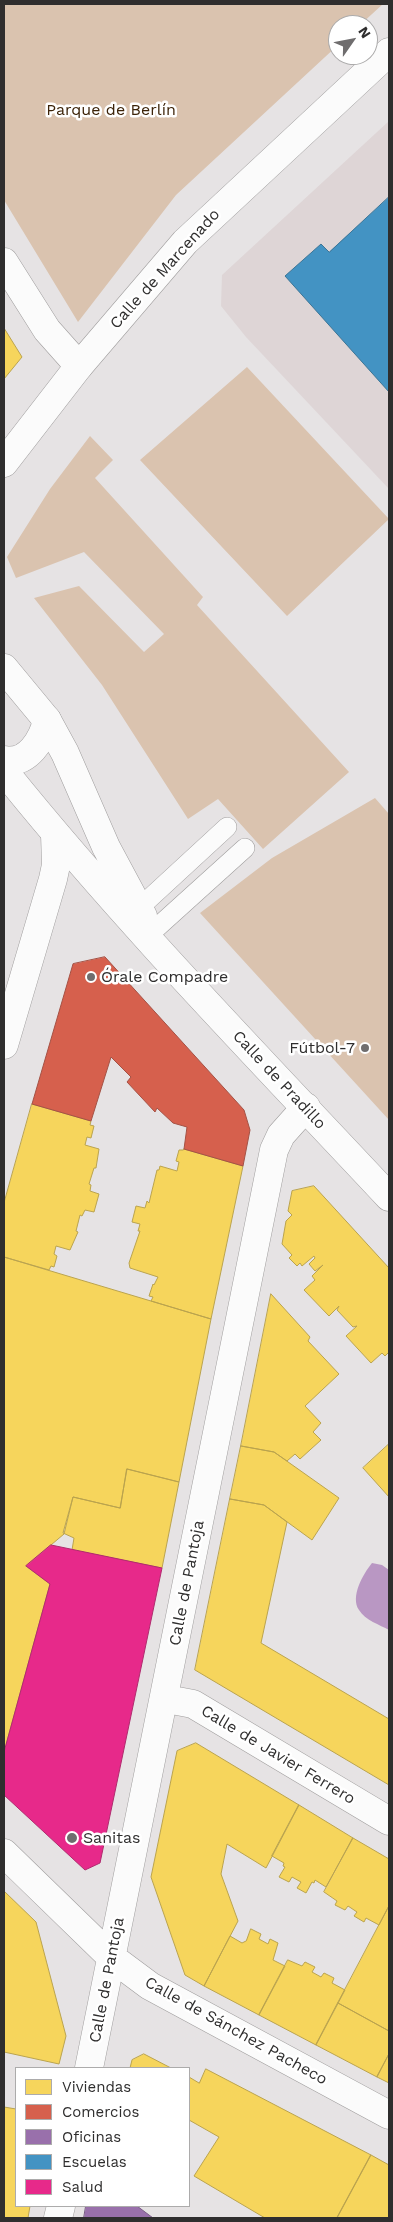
<!DOCTYPE html>
<html>
<head>
<meta charset="utf-8">
<style>
  body { margin:0 }
  #map { position:relative; width:393px; height:2222px; overflow:hidden; background:#e6e3e4; font-family:"Work Sans",sans-serif }
  canvas { display:block }
  .frame { position:absolute; inset:0; border:5px solid #2f2e2e; pointer-events:none }
  .legend { position:absolute; left:15px; top:2067px; width:175px; height:140px; box-sizing:border-box; background:#fff; border:1px solid #acabab; margin:0; padding:6px 9px; list-style:none; font-size:15px; color:#2f2e2e }
  .legend li { display:flex; align-items:center; gap:10px; height:25px }
  .legend b { width:25px; border:1px solid #acabab }
  .north { position:absolute; left:328px; top:15px; width:50px; height:50px; box-sizing:border-box; background:#fff; border:1px solid #acabab; border-radius:50%; rotate:57deg; font-size:14px; font-weight:700; line-height:20px; text-align:center; color:#2f2e2e }
  .north::after { content:''; display:block; margin:auto; width:18px; height:22px; background:#6f6d6e; clip-path:polygon(50% 0,100% 100%,50% 72%,0 100%) }
</style>
</head>
<body>
<div id="map">
<canvas width="393" height="2222"></canvas>
<div class="frame"></div>
<ul class="legend">
<li><b style="height:14px;background:#f6d55c"></b>Viviendas</li>
<li><b style="height:14px;background:#d6604d"></b>Comercios</li>
<li><b style="height:14px;background:#9970ab"></b>Oficinas</li>
<li><b style="height:14px;background:#4393c3"></b>Escuelas</li>
<li><b style="height:14px;background:#e7298a"></b>Salud</li>
</ul>
<div class="north">N</div>
</div>
<script>
const c = document.querySelector('canvas').getContext('2d');
c.lineJoin = 'round';
function fillPath(path, color) {
  c.fillStyle = color;
  c.fill(path, 'evenodd');
}
function stroke(path, color, width, dash) {
  c.strokeStyle = color;
  c.lineWidth = width;
  c.lineCap = dash ? 'butt' : 'round';
  c.setLineDash(dash || []);
  c.stroke(path);
}
function drawText(font, color, halo, rows, align = 'center') {
  c.font = font + ' "Work Sans",sans-serif';
  c.lineWidth = 5;
  c.setLineDash([]);
  c.textBaseline = 'middle';
  c.strokeStyle = halo;
  c.fillStyle = color;
  for (const [text, x, y, turn = 0] of rows) {
    c.save();
    c.translate(x, y);
    c.rotate((+turn || 0) * Math.PI / 180);
    c.textAlign = isNaN(turn) ? turn : align;
    if (halo) c.strokeText(text, 0, 0);
    c.fillText(text, 0, 0);
    c.restore();
  }
}
const built = new Path2D(`
  M 389,121 L 389,489 L 246,337 L 221,306 L 222,275 Z`);
const green = new Path2D(`
  M 4,4 L 383,4 L 360,25 L 338,25 L 338,45 L 176,195 L 78,322 L 4,200 Z
  M 247,367 L 389,519 L 287,616 L 140,460 Z
  M 90,436 L 113,460 L 95,478 L 203,597 L 197,605 L 349,772 L 263,849 L 218,799 L 188,819 L 102,685 L 34,598 L 79,586 L 144,652 L 164,634 L 84,552 L 16,578 L 7,557 L 50,489 Z
  M 375,798 L 389,814 L 389,1120 L 200,913 L 272,858 Z`);
const water = new Path2D(`
  M 372,1563 L 382,1565 L 389,1570 L 389,1630 C 380,1625 365,1620 359,1610 C 350,1597 363,1574 372,1563 Z`);
const homes = new Path2D(`
  M 4,328 L 22,357 L 4,379 Z
  M 32,1104 L 91,1121 L 90,1125 L 94,1126 L 91,1138 L 87,1137 L 85,1145 L 99,1149 L 96,1168 L 94,1168 L 89,1184 L 91,1185 L 90,1191 L 99,1194 L 94,1212 L 85,1210 L 82,1216 L 80,1215 L 76,1231 L 78,1232 L 70,1250 L 56,1246 L 54,1254 L 57,1256 L 54,1267 L 51,1266 L 49,1270 L 4,1257 L 4,1203 Z
  M 184,1149 L 243,1166 L 211,1319 L 151,1301 L 153,1297 L 149,1296 L 153,1284 L 154,1285 L 158,1277 L 130,1268 L 129,1263 L 140,1231 L 138,1231 L 140,1224 L 132,1222 L 136,1206 L 145,1208 L 147,1201 L 149,1203 L 157,1170 L 159,1170 L 160,1166 L 177,1171 L 179,1162 L 176,1161 L 179,1150 L 183,1150 Z
  M 314,1186 L 389,1268 L 389,1352 L 385,1356 L 382,1353 L 371,1363 L 346,1336 L 357,1326 L 353,1327 L 337,1310 L 339,1306 L 329,1316 L 304,1290 L 315,1280 L 312,1276 L 323,1265 L 315,1271 L 309,1264 L 315,1258 L 314,1256 L 302,1266 L 300,1263 L 297,1266 L 289,1258 L 292,1255 L 282,1244 L 286,1221 L 292,1215 L 288,1211 L 292,1191 Z
  M 4,1257 L 211,1319 L 179,1482 L 127,1469 L 120,1508 L 73,1497 L 64,1534 L 26,1566 L 50,1584 L 4,1752 Z
  M 271,1294 L 310,1337 L 308,1341 L 339,1374 L 305,1406 L 321,1423 L 313,1432 L 321,1440 L 300,1459 L 295,1454 L 287,1461 L 274,1452 L 241,1446 Z
  M 389,1444 L 389,1497 L 363,1468 Z
  M 241,1446 L 274,1452 L 339,1498 L 312,1540 L 264,1505 L 230,1499 Z
  M 127,1469 L 179,1482 L 162,1568 L 72,1550 L 74,1538 L 63,1533 L 73,1497 L 120,1508 Z
  M 230,1499 L 264,1505 L 287,1522 L 261,1643 L 389,1719 L 389,1785 L 195,1670 Z
  M 196,1743 L 299,1805 L 266,1868 L 227,1844 L 221,1874 L 238,1921 L 204,1986 L 185,1975 L 151,1877 L 177,1751 Z
  M 299,1805 L 353,1838 L 326,1887 L 315,1880 L 314,1883 L 312,1882 L 306,1893 L 297,1888 L 301,1882 L 292,1877 L 289,1882 L 279,1877 L 285,1867 L 283,1866 L 284,1863 L 272,1856 Z
  M 353,1838 L 389,1859 L 389,1906 L 379,1925 L 366,1918 L 364,1922 L 354,1916 L 357,1912 L 348,1906 L 345,1910 L 335,1905 L 337,1901 L 324,1892 Z
  M 4,1891 L 36,1922 L 66,2036 L 59,2064 L 4,2052 Z
  M 389,1906 L 389,2031 L 338,2003 Z
  M 251,1929 L 261,1934 L 259,1939 L 268,1944 L 270,1939 L 278,1943 L 273,1960 L 285,1966 L 259,2015 L 204,1986 L 230,1936 L 242,1943 L 246,1941 Z
  M 288,1960 L 302,1966 L 305,1962 L 315,1967 L 312,1972 L 321,1977 L 324,1973 L 334,1978 L 332,1983 L 345,1990 L 316,2045 L 259,2015 Z
  M 338,2003 L 389,2031 L 389,2054 L 377,2077 L 316,2045 Z
  M 144,2054 L 171,2068 L 130,2068 L 132,2060 Z
  M 389,2054 L 389,2083 L 377,2077 Z
  M 206,2069 L 371,2155 L 337,2218 L 265,2218 L 194,2176 L 219,2137 L 189,2120 L 189,2077 L 199,2083 Z
  M 4,2107 L 16,2109 L 16,2206 L 30,2206 L 28,2218 L 4,2218 Z
  M 371,2155 L 389,2165 L 389,2218 L 337,2218 Z`);
const shops = new Path2D(`
  M 105,957 L 244,1110 L 250,1130 L 243,1166 L 184,1149 L 187,1127 L 173,1123 L 157,1108 L 155,1112 L 127,1082 L 131,1077 L 111,1057 L 91,1121 L 32,1104 L 73,964 Z`);
const offices = new Path2D(`
  M 86,2206 L 137,2206 L 153,2218 L 84,2218 Z`);
const schools = new Path2D(`
  M 389,197 L 389,392 L 285,276 L 321,244 L 329,252 Z`);
const health = new Path2D(`
  M 51,1545 L 162,1568 L 100,1863 L 85,1870 L 4,1795 L 4,1752 L 50,1584 L 26,1566 Z`);
const lane = new Path2D(`
  M 138,909 L 227,827
  M 152,932 L 245,848`);
const street = new Path2D(`
  M 79,366 L 185,242 L 389,52
  M 4,760 C 28,765 43,739 47,720
  M 4,1045 L 53,879 L 56,865 L 55,834
  M 163,1701 L 172,1700 L 193,1704 L 389,1821
  M 4,1853 L 111,1957 L 150,1986 L 389,2115
  M 89,2068 L 274,1150 L 281,1135 L 306,1107
  M 58,2218 L 61,2206`);
const secondary = new Path2D(`
  M 4,262 L 47,330 L 79,366 L 4,463
  M 4,668 L 47,720 L 65,753 L 106,847 L 143,916
  M 4,771 C 124,920 258,1057 389,1197`);
const markers = [
  [91,977,5,"#6f6d6e"],
  [365,1048,5,"#6f6d6e"],
  [72,1838,6,"#6f6d6e"]
];
const parkNames = [
  ["Parque de Berlín",111,110]
];
const streetNames = [
  ["Calle de Marcenado",165,269,-48],
  ["Calle de Pradillo",279,1080,47],
  ["Calle de Pantoja",187,1583,-79],
  ["Calle de Javier Ferrero",278,1755,31],
  ["Calle de Pantoja",107,1980,-79],
  ["Calle de Sánchez Pacheco",236,2031,29]
];
const poiNames = [
  ["Órale Compadre",101,977],
  ["Fútbol-7",355,1048,"right"],
  ["Sanitas",83,1838]
];
fillPath(built, '#ded5d6');
fillPath(green, '#dac3af');
fillPath(water, '#b997c3');
fillPath(homes, '#f6d55c');
stroke(homes, '#baa34e', 1);
fillPath(shops, '#d6604d');
stroke(shops, '#a45144', 1);
fillPath(offices, '#9970ab');
stroke(offices, '#795c86', 1);
fillPath(schools, '#4393c3');
stroke(schools, '#3d7596', 1);
fillPath(health, '#e7298a');
stroke(health, '#b02a6e', 1);
stroke(lane, '#9e9c9c', 20);
stroke(street, '#9e9c9c', 29);
stroke(secondary, '#9e9c9c', 29);
stroke(lane, '#fbfbfb', 19);
stroke(street, '#fbfbfb', 28);
stroke(secondary, '#fbfbfb', 28);
for (const [x, y, r, color] of markers) {
  const dot = new Path2D();
  dot.arc(x, y, r, 0, 2 * Math.PI);
  c.fillStyle = color;
  c.fill(dot);
  stroke(dot, '#fff', 2);
}
drawText('16px', '#3c2308', '#fff', parkNames);
drawText('16px', '#2f2e2e', '#fff', streetNames);
drawText('16px', '#2f2e2e', '#fff', poiNames, 'left');
</script>
</body>
</html>
